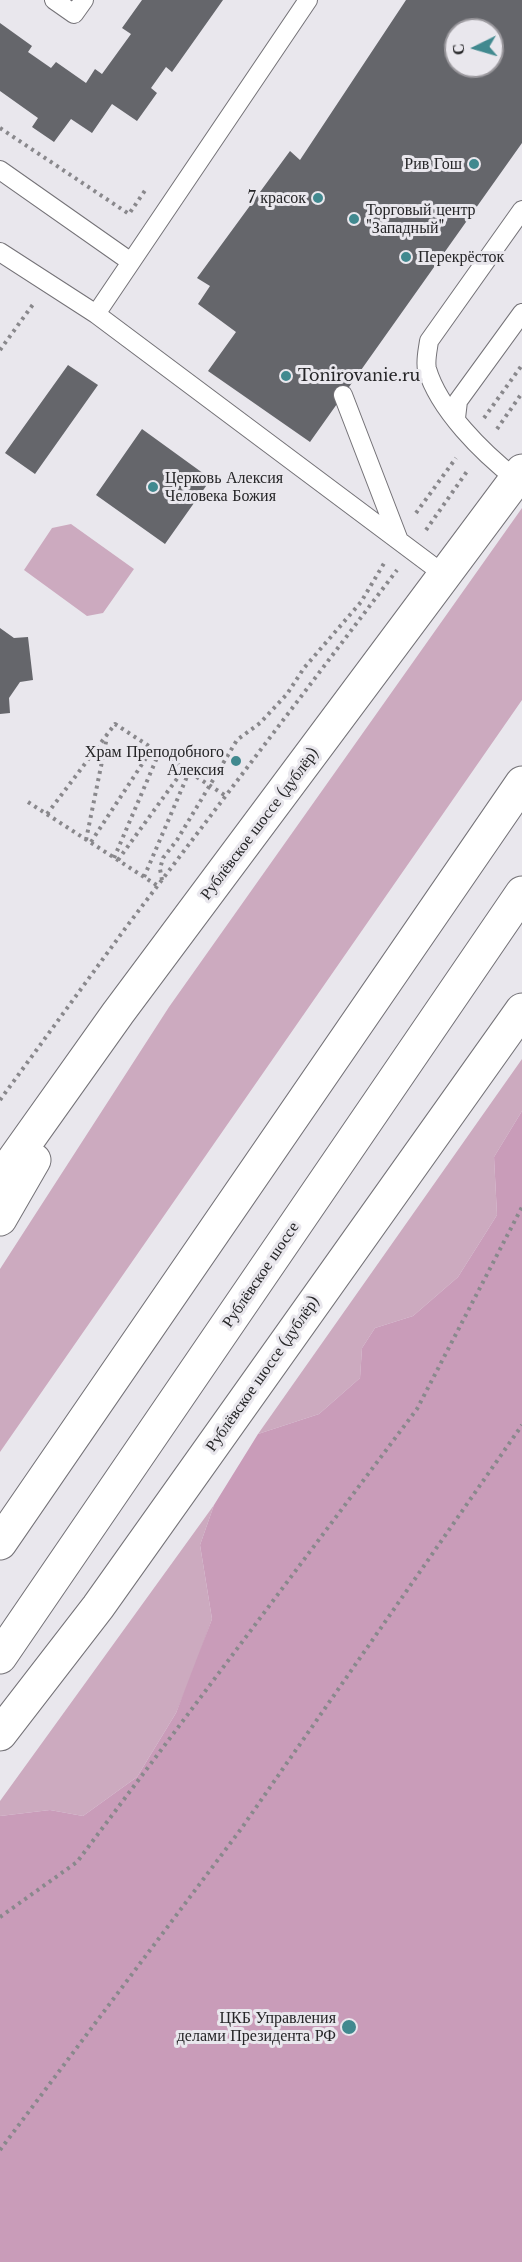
<!DOCTYPE html>
<html>
<head>
<meta charset="utf-8">
<style>
  body { margin:0 }
  #map { position:relative; width:522px; height:2262px; overflow:hidden; background:#e9e7ed; font-family:"Libre Baskerville",serif }
  canvas { display:block }
  .north { position:absolute; left:444px; top:18px; width:60px; height:60px; box-sizing:border-box; background:#e9e7ed; border:2px solid #9b999e; border-radius:50%; rotate:265deg; font-size:16px; font-weight:700; line-height:24px; text-align:center; color:#252527 }
  .north::after { content:''; display:block; margin:auto; width:21px; height:27px; background:#41898f; clip-path:polygon(50% 0,100% 100%,50% 72%,0 100%) }
</style>
</head>
<body>
<div id="map">
<canvas width="522" height="2262"></canvas>
<div class="north">С</div>
</div>
<script>
const c = document.querySelector('canvas').getContext('2d');
c.lineJoin = 'round';
function fillPath(path, color) {
  c.fillStyle = color;
  c.fill(path, 'evenodd');
}
function stroke(path, color, width, dash) {
  c.strokeStyle = color;
  c.lineWidth = width;
  c.lineCap = dash ? 'butt' : 'round';
  c.setLineDash(dash || []);
  c.stroke(path);
}
function drawText(font, color, halo, rows, align = 'center') {
  c.font = font + ' "Libre Baskerville",serif';
  c.lineWidth = 6;
  c.setLineDash([]);
  c.textBaseline = 'middle';
  c.strokeStyle = halo;
  c.fillStyle = color;
  for (const [text, x, y, turn = 0] of rows) {
    c.save();
    c.translate(x, y);
    c.rotate((+turn || 0) * Math.PI / 180);
    c.textAlign = isNaN(turn) ? turn : align;
    if (halo) c.strokeText(text, 0, 0);
    c.fillText(text, 0, 0);
    c.restore();
  }
}
const green = new Path2D(`
  M 522,508 L 522,700 L 0,1452 L 0,1269 L 169,1007 Z
  M 71,524 L 134,569 L 103,613 L 87,616 L 24,570 L 52,528 Z
  M 522,1059 L 522,1111 L 494,1157 L 497,1215 L 458,1277 L 413,1316 L 375,1328 L 362,1348 L 360,1378 L 319,1414 L 258,1434 Z
  M 214,1505 L 200,1545 L 212,1619 L 193,1672 L 176,1713 L 137,1777 L 83,1816 L 50,1810 L 0,1816 L 0,1801 Z`);
const forest = new Path2D(`
  M 522,1111 L 522,2262 L 0,2262 L 0,1816 L 50,1810 L 83,1816 L 137,1777 L 176,1713 L 212,1619 L 200,1545 L 214,1505 L 258,1434 L 319,1414 L 360,1378 L 362,1348 L 375,1328 L 413,1316 L 458,1277 L 497,1215 L 494,1157 Z`);
const building = new Path2D(`
  M 142,0 L 223,0 L 172,72 L 166,67 L 151,88 L 157,93 L 137,121 L 112,104 L 92,133 L 71,119 L 54,142 L 32,127 L 38,118 L 0,91 L 0,23 L 32,46 L 28,52 L 51,68 L 56,62 L 86,83 L 95,69 L 102,74 L 131,34 L 122,28 Z
  M 406,0 L 522,0 L 522,143 L 310,442 L 208,371 L 236,332 L 198,304 L 210,286 L 197,278 L 290,151 L 300,160 ZM 456,30 L 492,30 L 492,66 L 456,66 Z
  M 68,365 L 98,385 L 35,474 L 5,453 Z
  M 142,429 L 211,479 L 165,544 L 96,495 Z
  M 0,628 L 14,638 L 28,637 L 33,680 L 20,682 L 9,698 L 10,713 L 0,714 Z`);
const path = new Path2D(`
  M 0,128 L 129,214 L 146,189
  M 0,350 L 34,303
  M 484,418 L 522,365
  M 497,429 L 522,393
  M 416,513 L 456,458
  M 426,530 L 468,470
  M 28,802 L 158,886
  M 47,814 L 115,724 L 226,796
  M 86,840 L 107,737
  M 91,842 L 152,749
  M 114,858 L 159,753
  M 118,860 L 184,769
  M 144,877 L 189,772
  M 162,880 L 160,869 L 163,858 L 177,840 L 237,740 L 260,723 L 287,694 L 304,668 L 361,602 L 386,560
  M 0,1100 L 127,926 L 397,570
  M 0,1917 L 77,1862 L 417,1409 L 522,1207
  M 0,2150 L 241,1829 L 522,1425`);
const lane = new Path2D(`
  M 54,0 L 74,14 L 84,0
  M 0,170 L 131,262
  M 0,252 L 96,314 L 446,576
  M 96,314 L 308,0
  M 343,395 L 398,538
  M 456,418 L 458,401 L 522,313
  M 516,479 C 483,453 439,410 427,369 C 425,361 428,349 429,341 L 522,210`);
const secondary = new Path2D(`
  M 0,1179 L 118,1013 L 522,471
  M 0,1219 L 34,1160
  M 0,1734 L 98,1607 L 522,1010`);
const primary = new Path2D(`
  M 0,1543 L 522,783
  M 0,1657 L 522,893`);
const markers = [
  [474,164,6,"#41898f"],
  [318,198,6,"#41898f"],
  [354,219,6,"#41898f"],
  [406,257,6,"#41898f"],
  [286,376,6,"#41898f"],
  [153,487,6,"#41898f"],
  [236,761,6,"#41898f"],
  [349,2027,8,"#41898f"]
];
const poiNames = [
  ["Рив Гош",462,164],
  ["7 красок",306,198],
  ["Торговый центр",366,210,"left"],
  ["\"Западный\"",366,228,"left"],
  ["Перекрёсток",418,257,"left"],
  ["Tonirovanie.ru",298,376,"left"],
  ["Церковь Алексия",165,478,"left"],
  ["Человека Божия",165,496,"left"],
  ["Храм Преподобного",224,752],
  ["Алексия",224,770],
  ["ЦКБ Управления",336,2018],
  ["делами Президента РФ",336,2036]
];
const streetNames = [
  ["Рублёвское шоссе (дублёр)",260,824,-53],
  ["Рублёвское шоссе",261,1275,-56],
  ["Рублёвское шоссе (дублёр)",263,1374,-55]
];
fillPath(green, '#ccaabf');
fillPath(forest, '#c99cb9');
fillPath(building, '#65666b');
stroke(lane, '#747277', 20);
stroke(secondary, '#747277', 35);
stroke(primary, '#747277', 35);
stroke(path, '#89888c', 4, [3, 4.5]);
stroke(lane, '#fff', 18);
stroke(secondary, '#fff', 33);
stroke(primary, '#fff', 33);
for (const [x, y, r, color] of markers) {
  const dot = new Path2D();
  dot.arc(x, y, r, 0, 2 * Math.PI);
  c.fillStyle = color;
  c.fill(dot);
  stroke(dot, '#e9e7ed', 2);
}
drawText('16px', '#252527', '#e9e7ed', poiNames, 'right');
drawText('16px', '#252527', '#e9e7ed', streetNames);
</script>
</body>
</html>
